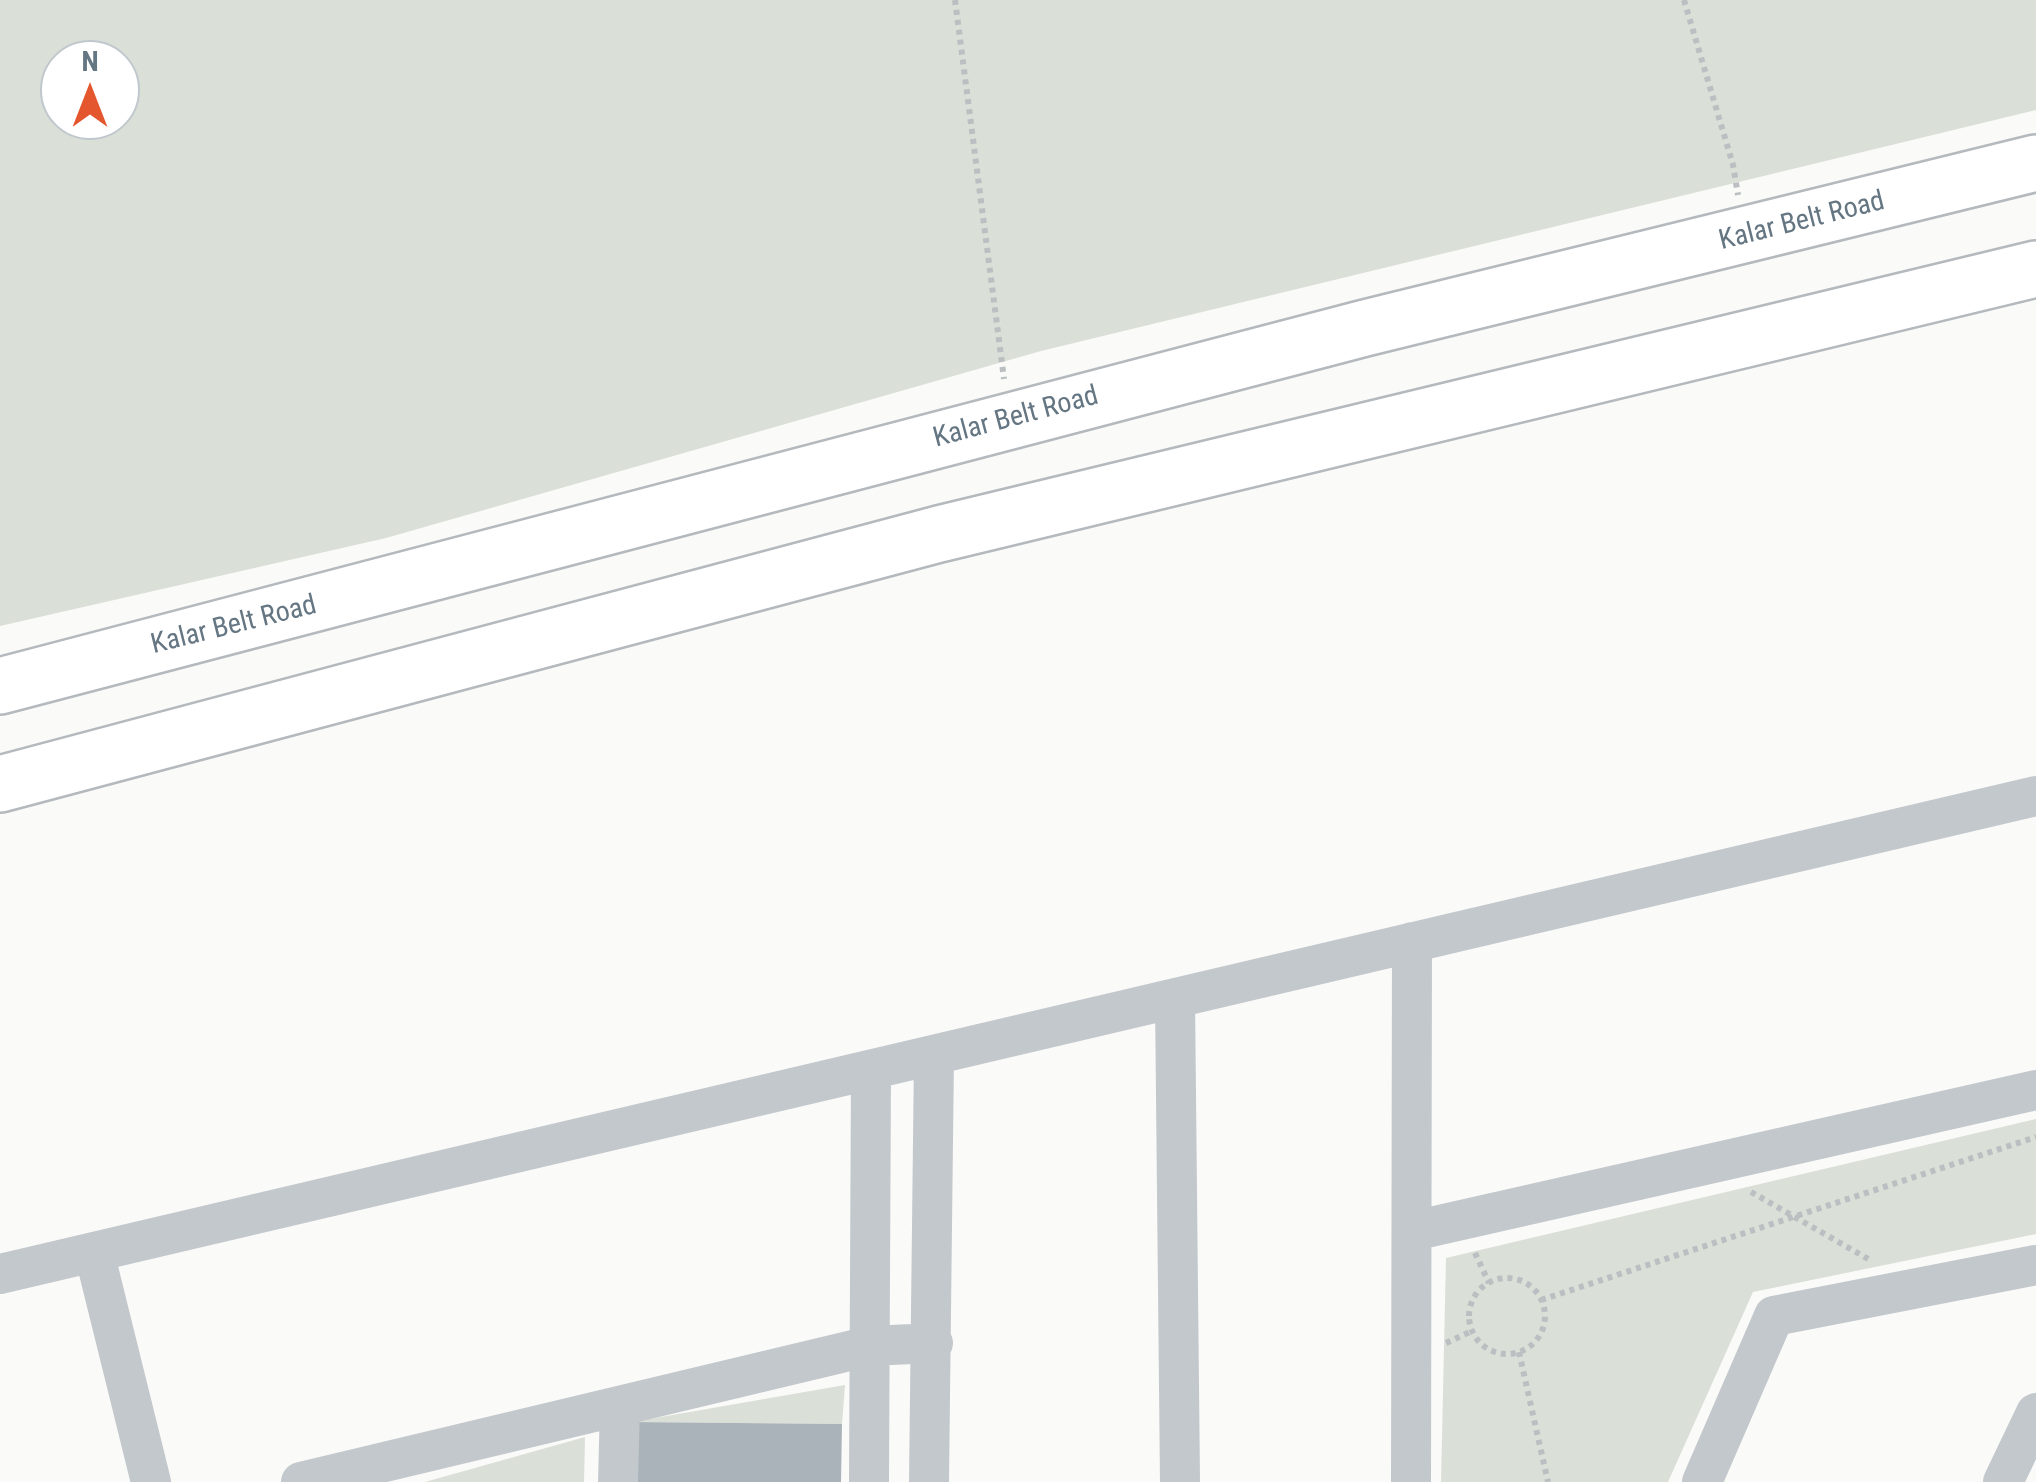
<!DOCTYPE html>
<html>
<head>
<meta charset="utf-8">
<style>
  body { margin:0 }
  #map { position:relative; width:2036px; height:1482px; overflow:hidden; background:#fafaf8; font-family:"Roboto Condensed",sans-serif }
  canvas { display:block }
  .north { position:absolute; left:40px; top:40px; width:100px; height:100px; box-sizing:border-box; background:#fff; border:2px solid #c1c8cd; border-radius:50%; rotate:0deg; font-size:28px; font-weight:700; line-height:40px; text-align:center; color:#657683 }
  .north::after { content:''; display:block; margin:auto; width:35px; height:45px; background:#e4572e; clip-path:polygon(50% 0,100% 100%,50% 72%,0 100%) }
</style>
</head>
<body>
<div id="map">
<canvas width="2036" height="1482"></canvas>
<div class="north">N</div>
</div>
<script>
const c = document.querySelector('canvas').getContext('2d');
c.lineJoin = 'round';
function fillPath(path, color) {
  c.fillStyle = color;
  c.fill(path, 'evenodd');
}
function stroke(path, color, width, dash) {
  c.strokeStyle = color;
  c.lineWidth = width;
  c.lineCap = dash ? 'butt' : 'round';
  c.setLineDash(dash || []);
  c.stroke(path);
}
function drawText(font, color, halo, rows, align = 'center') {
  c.font = font + ' "Roboto Condensed",sans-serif';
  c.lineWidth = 10;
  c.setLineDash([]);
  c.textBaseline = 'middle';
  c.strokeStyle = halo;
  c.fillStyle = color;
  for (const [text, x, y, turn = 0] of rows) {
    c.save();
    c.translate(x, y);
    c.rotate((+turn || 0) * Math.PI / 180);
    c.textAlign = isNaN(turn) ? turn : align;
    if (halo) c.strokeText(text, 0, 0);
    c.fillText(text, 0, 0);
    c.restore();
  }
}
const green = new Path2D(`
  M 0,0 L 2036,0 L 2036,110 L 1041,351 L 386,538 L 0,626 ZM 60,60 L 120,60 L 120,120 L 60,120 Z
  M 2036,1119 L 2036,1234 L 1753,1292 L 1668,1482 L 1441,1482 L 1446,1258 Z
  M 845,1385 L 842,1424 L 632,1422 Z
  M 585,1437 L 584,1482 L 425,1482 Z`);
const building = new Path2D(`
  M 632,1422 L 842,1424 L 841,1482 L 630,1482 Z`);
const path = new Path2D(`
  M 955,0 L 1004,379
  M 1684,0 L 1733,165 L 1738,195
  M 1751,1192 L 1870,1260
  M 1475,1253 L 1489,1283
  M1469 1316a38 38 0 1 1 76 0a38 38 0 1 1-76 0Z
  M 1541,1300 L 2036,1137
  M 1446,1343 L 1472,1331
  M 1519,1352 L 1548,1482`);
const minor = new Path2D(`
  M 1175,998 L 1180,1482
  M 1413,1231 L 2036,1090
  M 94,1252 L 151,1482
  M 0,1274 L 2036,796
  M 301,1482 L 870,1346 L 933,1343
  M 618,1482 L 620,1406
  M 869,1482 L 871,1070
  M 929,1482 L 934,1055
  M 1411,1482 L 1412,942
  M 1702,1482 L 1774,1316 L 2036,1265
  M 2003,1482 L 2036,1413`);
const trunk = new Path2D(`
  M 0,686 L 1365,328 L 2036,163
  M 0,784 L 939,534 L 2036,269`);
const streetNames = [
  ["Kalar Belt Road",1802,222,-14],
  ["Kalar Belt Road",1016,418,-15],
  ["Kalar Belt Road",234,626,-14]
];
fillPath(green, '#dadfd7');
fillPath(building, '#aab3b9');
stroke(trunk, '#b4b9bd', 60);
stroke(path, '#bbbfc2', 6, [5, 5]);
stroke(minor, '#c3c8cc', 40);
stroke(trunk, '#fff', 55);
drawText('28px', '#657683', '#fff', streetNames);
</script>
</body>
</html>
